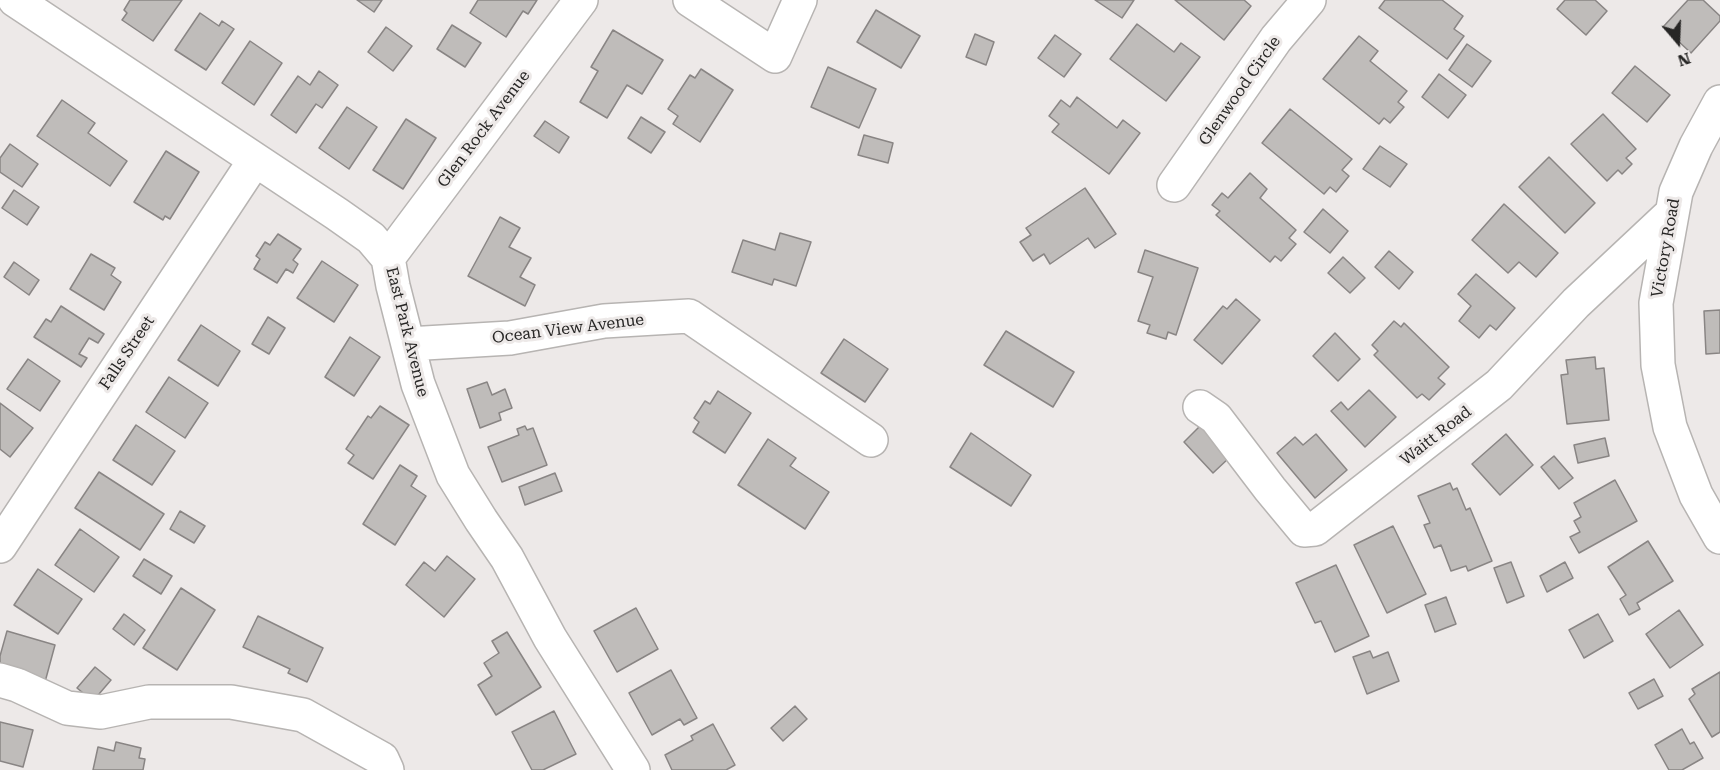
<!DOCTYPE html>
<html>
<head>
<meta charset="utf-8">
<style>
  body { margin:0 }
  #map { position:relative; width:1720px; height:770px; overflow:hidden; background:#ede9e8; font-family:"Roboto Serif",serif }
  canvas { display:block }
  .north { position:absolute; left:1648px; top:12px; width:60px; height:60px; -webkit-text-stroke:4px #ede9e8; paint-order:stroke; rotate:161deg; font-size:16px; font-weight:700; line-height:24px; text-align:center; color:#272625 }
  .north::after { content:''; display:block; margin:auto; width:21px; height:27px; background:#272625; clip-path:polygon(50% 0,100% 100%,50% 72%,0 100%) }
</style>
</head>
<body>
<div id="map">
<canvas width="1720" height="770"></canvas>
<div class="north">N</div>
</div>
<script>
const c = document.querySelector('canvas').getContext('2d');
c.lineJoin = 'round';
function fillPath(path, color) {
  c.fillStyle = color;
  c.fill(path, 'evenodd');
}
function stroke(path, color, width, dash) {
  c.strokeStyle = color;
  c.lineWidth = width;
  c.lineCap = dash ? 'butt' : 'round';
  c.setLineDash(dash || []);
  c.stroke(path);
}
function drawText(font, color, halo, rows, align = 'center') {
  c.font = font + ' "Roboto Serif",serif';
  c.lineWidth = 6;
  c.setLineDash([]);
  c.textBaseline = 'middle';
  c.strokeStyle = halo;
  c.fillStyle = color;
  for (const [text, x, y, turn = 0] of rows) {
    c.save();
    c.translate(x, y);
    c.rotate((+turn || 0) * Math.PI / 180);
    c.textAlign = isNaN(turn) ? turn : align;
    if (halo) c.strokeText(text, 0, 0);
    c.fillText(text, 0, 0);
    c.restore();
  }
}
const building = new Path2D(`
  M 130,0 L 182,0 L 153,41 L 122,20 L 127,13 L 124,10 Z
  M 357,0 L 382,0 L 374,12 Z
  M 478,0 L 537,0 L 528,14 L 523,11 L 506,37 L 470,13 Z
  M 1095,0 L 1134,0 L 1122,18 Z
  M 1175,0 L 1244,0 L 1251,6 L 1224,40 Z
  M 1385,0 L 1442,0 L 1463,16 L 1454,29 L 1464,36 L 1447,59 L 1379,8 Z
  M 1565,0 L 1595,0 L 1607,11 L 1586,35 L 1557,9 Z
  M 1688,0 L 1703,0 L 1720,16 L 1720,21 L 1691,53 L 1663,27 Z
  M 876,10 L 920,36 L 901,68 L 857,42 Z
  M 200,13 L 219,26 L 222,21 L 234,29 L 206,70 L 175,50 Z
  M 1137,24 L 1174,52 L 1181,43 L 1200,57 L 1166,101 L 1110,59 Z
  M 452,25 L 481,43 L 465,67 L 437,49 Z
  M 386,27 L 412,46 L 393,71 L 368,52 Z
  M 613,30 L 663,60 L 642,94 L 627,85 L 607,118 L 580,102 L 598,71 L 591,67 Z
  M 975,34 L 994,42 L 986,65 L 966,57 Z
  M 1055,35 L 1081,54 L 1064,77 L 1038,58 Z
  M 1359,36 L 1378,51 L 1370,61 L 1407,91 L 1398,102 L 1404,107 L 1390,123 L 1384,118 L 1379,124 L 1323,79 Z
  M 250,41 L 282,63 L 254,105 L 222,83 Z
  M 1467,44 L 1491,61 L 1472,87 L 1449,70 Z
  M 1635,66 L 1670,95 L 1647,122 L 1612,93 Z
  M 828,67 L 876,89 L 859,128 L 811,107 Z
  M 701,69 L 733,90 L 700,142 L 673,124 L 678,116 L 668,109 L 690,75 L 695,78 Z
  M 319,71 L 338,85 L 322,108 L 316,104 L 296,133 L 271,115 L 298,76 L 310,85 Z
  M 1439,74 L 1466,95 L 1448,118 L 1422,97 Z
  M 1077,97 L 1117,128 L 1123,120 L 1140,133 L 1109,174 L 1052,132 L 1059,124 L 1049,116 L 1061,100 L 1070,107 Z
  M 62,100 L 95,123 L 88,133 L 127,161 L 110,186 L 37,136 Z
  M 347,107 L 377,127 L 349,169 L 319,148 Z
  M 1290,109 L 1352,159 L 1342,170 L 1349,176 L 1336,192 L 1330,187 L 1324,194 L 1262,143 Z
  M 1603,114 L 1636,149 L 1626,158 L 1632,164 L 1622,174 L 1618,170 L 1607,181 L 1571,144 Z
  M 641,117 L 665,132 L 651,153 L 628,138 Z
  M 406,119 L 436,138 L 403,189 L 373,170 Z
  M 545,121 L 569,137 L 559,153 L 534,136 Z
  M 864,135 L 893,143 L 888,163 L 858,155 Z
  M 10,144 L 38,164 L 22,187 L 0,172 L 0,158 Z
  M 1380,146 L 1407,164 L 1390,187 L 1363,169 Z
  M 166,151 L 199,172 L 170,219 L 165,216 L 163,220 L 134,202 Z
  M 1549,157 L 1595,203 L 1565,233 L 1519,187 Z
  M 1250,173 L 1267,189 L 1260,198 L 1296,230 L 1289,238 L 1296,244 L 1281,261 L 1275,256 L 1270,262 L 1216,215 L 1220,211 L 1212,205 L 1222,193 L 1228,198 Z
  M 1085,188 L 1116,234 L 1095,248 L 1088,238 L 1050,264 L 1044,254 L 1033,261 L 1020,242 L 1031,235 L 1026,228 Z
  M 14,190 L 39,207 L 27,225 L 2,208 Z
  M 1504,204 L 1558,253 L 1536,277 L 1519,262 L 1508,273 L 1472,240 Z
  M 1323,209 L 1348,231 L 1330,253 L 1304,232 Z
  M 500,217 L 520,228 L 509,247 L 531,258 L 520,277 L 535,285 L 525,306 L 468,276 Z
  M 780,233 L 811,242 L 796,286 L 774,279 L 772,285 L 732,272 L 743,240 L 775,250 Z
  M 278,234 L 301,249 L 293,260 L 298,264 L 293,273 L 286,269 L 277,283 L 254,269 L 260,259 L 256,256 L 265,242 L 270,245 Z
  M 1145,250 L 1198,268 L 1176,335 L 1168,332 L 1166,339 L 1147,333 L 1150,325 L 1138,321 L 1153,277 L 1138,272 Z
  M 1389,251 L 1413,272 L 1399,289 L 1375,267 Z
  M 91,254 L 115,268 L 111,275 L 121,282 L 104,310 L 70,289 Z
  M 1343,257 L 1365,278 L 1350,293 L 1328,273 Z
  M 322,261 L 358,285 L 334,322 L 297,298 Z
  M 14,262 L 39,280 L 29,295 L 4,277 Z
  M 1476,274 L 1515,308 L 1496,330 L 1490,325 L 1479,338 L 1459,321 L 1471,306 L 1458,294 Z
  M 1236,299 L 1260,320 L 1222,364 L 1194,340 L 1223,306 L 1227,309 Z
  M 61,306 L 104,334 L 98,343 L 89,338 L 79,354 L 87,358 L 81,367 L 34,337 L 46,319 L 51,322 Z
  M 1720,310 L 1720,353 L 1706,354 L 1704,311 Z
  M 268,317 L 285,328 L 269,354 L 252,344 Z
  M 1394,321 L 1401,327 L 1404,323 L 1449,367 L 1438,378 L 1445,384 L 1429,400 L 1422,394 L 1417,398 L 1374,355 L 1378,351 L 1372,345 Z
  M 201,325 L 240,351 L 218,386 L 178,360 Z
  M 1006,331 L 1074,372 L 1053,407 L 984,365 Z
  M 1335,333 L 1360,359 L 1338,381 L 1313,356 Z
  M 350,337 L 380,357 L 354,396 L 325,377 Z
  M 844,339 L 888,369 L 865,402 L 821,373 Z
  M 1595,357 L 1596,369 L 1604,368 L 1609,420 L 1567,424 L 1561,375 L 1568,374 L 1566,360 Z
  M 28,359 L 60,381 L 40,411 L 7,389 Z
  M 169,377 L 208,403 L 185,438 L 146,412 Z
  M 487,382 L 492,395 L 505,389 L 512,408 L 499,413 L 501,420 L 480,428 L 467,389 Z
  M 1369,390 L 1396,417 L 1365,447 L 1331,411 L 1341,402 L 1348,410 Z
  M 718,391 L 751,413 L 725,453 L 693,432 L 699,422 L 694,418 L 705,401 L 710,404 Z
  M 0,403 L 33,428 L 10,457 L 0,449 Z
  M 380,406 L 409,425 L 373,479 L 348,463 L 354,455 L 346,449 L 368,416 L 371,418 Z
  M 136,425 L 175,451 L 152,485 L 113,460 Z
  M 525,426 L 527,430 L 533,428 L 547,465 L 502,482 L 488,447 L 519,435 L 517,429 Z
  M 1200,426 L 1230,457 L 1213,473 L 1184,442 Z
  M 971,433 L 1031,475 L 1011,506 L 950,467 Z
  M 1316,434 L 1347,470 L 1315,498 L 1277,453 L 1295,437 L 1303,445 Z
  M 1506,434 L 1533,465 L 1500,495 L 1472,464 Z
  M 1605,438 L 1609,456 L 1578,463 L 1574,445 Z
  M 768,439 L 796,458 L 790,466 L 829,492 L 805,529 L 738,485 Z
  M 1554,456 L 1573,478 L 1559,489 L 1541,467 Z
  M 400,465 L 417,476 L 411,486 L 426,496 L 395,545 L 363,524 Z
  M 99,472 L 164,514 L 140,550 L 75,508 Z
  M 555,473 L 562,491 L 525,505 L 519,487 Z
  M 1615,480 L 1637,521 L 1579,553 L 1570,537 L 1580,532 L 1574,521 L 1581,517 L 1574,503 Z
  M 1450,483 L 1453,490 L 1457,488 L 1466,510 L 1470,508 L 1492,561 L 1468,571 L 1466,566 L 1451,571 L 1441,545 L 1434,548 L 1424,525 L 1430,523 L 1418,496 Z
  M 180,511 L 205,526 L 194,543 L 170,529 Z
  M 1393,526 L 1426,594 L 1387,613 L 1354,545 Z
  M 80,529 L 119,557 L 94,592 L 55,565 Z
  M 1648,541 L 1673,581 L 1637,603 L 1640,609 L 1629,615 L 1620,599 L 1626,595 L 1608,567 Z
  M 447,556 L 475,579 L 444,617 L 406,585 L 424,562 L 435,571 Z
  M 144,559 L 172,576 L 161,594 L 133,576 Z
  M 1511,562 L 1524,596 L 1507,603 L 1494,568 Z
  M 1565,562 L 1573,578 L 1547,592 L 1540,576 Z
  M 1336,565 L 1369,636 L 1335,652 L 1321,621 L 1315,623 L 1296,583 Z
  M 38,569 L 82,599 L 58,634 L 14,605 Z
  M 181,588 L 215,610 L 177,670 L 143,648 Z
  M 1446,597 L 1456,624 L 1435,632 L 1425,605 Z
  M 636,608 L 658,649 L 617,672 L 594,631 Z
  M 1679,610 L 1703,645 L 1670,668 L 1646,634 Z
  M 124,614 L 145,630 L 134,645 L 113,629 Z
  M 1598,614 L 1613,641 L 1584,658 L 1569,630 Z
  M 258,616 L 323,648 L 307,682 L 288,673 L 290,669 L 243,647 Z
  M 7,631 L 55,645 L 45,682 L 0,670 L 0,656 Z
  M 507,632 L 541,687 L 496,715 L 478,685 L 492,676 L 484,663 L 499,653 L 492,641 Z
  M 1370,651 L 1373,658 L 1388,652 L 1399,681 L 1367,694 L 1353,657 Z
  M 95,667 L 111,680 L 93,701 L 77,688 Z
  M 671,670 L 697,718 L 684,725 L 680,719 L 652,735 L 629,693 Z
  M 1720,672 L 1720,732 L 1712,737 L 1689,699 L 1695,694 L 1692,689 Z
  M 1654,679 L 1663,696 L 1638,709 L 1629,693 Z
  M 795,706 L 807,719 L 783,741 L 771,728 Z
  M 554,711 L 576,754 L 543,770 L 532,770 L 512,732 Z
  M 0,722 L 33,730 L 23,767 L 0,761 Z
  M 713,724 L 735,765 L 726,770 L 672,770 L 665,755 L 693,740 L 691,736 Z
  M 1682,729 L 1690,744 L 1694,742 L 1703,758 L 1682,770 L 1669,770 L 1655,745 Z
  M 116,742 L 141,748 L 139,758 L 145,759 L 143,770 L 93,770 L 98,747 L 114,751 Z`);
const minor = new Path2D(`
  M 15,0 L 337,214 L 371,238 L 388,258 L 393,286 L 418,384 L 453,475 L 481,520 L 507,558 L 550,638 L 633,770
  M 690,0 L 775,56 L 800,0
  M 1720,102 L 1696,146 L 1676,192 L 1656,303 L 1658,365 L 1670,427 L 1696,495 L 1720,537
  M 1174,185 L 1276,39 L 1309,0
  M 388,258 L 581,0
  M 408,344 L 510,338 L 604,321 L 689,316 L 871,440
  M 1200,407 L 1216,418 L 1270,489 L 1304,530 L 1315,529 L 1499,385 L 1576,303 L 1672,213
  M 0,546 L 255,160
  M 0,680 L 17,685 L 67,708 L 101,712 L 149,702 L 231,702 L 303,715 L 382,759 L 387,770`);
const streetNames = [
  ["Glenwood Circle",1240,91,-55],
  ["Glen Rock Avenue",484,129,-53],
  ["Victory Road",1666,248,-80],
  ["Ocean View Avenue",568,329,-7],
  ["East Park Avenue",407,332,76],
  ["Falls Street",127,353,-56],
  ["Waitt Road",1436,436,-38]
];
fillPath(building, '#bfbcba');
stroke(building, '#898584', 1.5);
stroke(minor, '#b7b4b2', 36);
stroke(minor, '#fff', 33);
drawText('16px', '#272625', '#ede9e8', streetNames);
</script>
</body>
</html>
